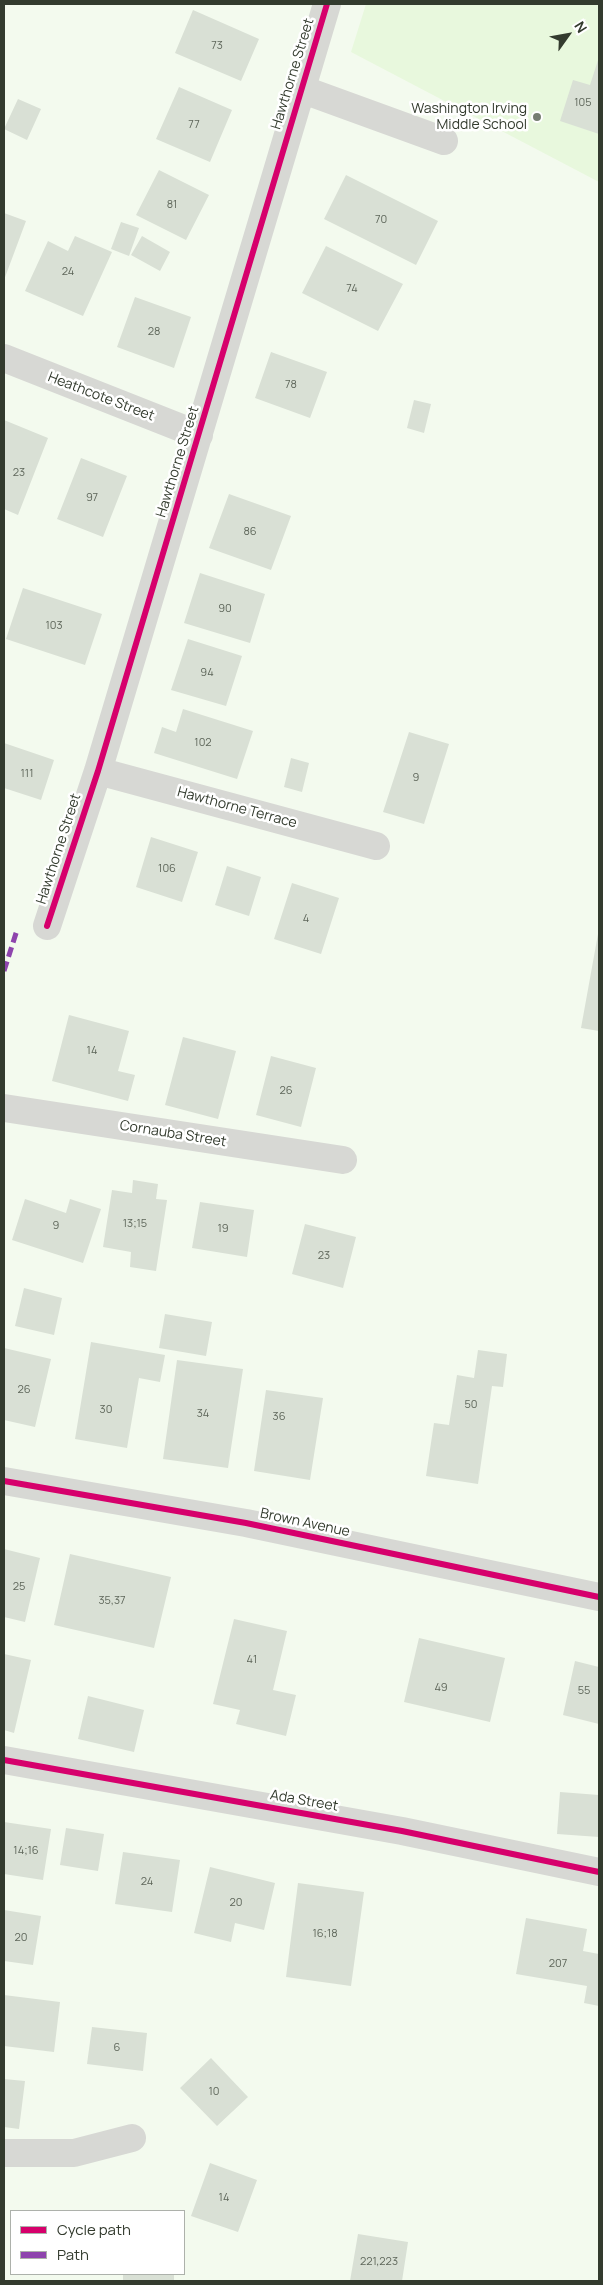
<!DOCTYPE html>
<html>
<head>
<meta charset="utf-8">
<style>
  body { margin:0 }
  #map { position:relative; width:603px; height:2285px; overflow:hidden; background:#f3faee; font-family:Manrope,sans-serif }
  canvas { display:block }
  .frame { position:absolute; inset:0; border:5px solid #333b2e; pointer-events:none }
  .legend { position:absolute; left:10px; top:2210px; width:175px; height:65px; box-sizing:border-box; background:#fff; border:1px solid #adb1ab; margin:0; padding:6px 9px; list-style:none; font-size:15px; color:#333b2e }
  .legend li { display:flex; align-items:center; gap:10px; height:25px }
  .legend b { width:25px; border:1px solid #adb1ab }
  .north { position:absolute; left:543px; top:10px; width:50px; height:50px; -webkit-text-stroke:4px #fff; paint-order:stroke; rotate:58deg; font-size:14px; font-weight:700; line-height:20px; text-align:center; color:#333b2e }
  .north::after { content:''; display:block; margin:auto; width:18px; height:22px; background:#333b2e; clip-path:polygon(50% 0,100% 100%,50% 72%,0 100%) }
</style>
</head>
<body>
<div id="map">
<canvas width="603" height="2285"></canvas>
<div class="frame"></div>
<ul class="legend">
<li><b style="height:6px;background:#d6006c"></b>Cycle path</li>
<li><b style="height:6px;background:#8e44ad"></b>Path</li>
</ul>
<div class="north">N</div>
</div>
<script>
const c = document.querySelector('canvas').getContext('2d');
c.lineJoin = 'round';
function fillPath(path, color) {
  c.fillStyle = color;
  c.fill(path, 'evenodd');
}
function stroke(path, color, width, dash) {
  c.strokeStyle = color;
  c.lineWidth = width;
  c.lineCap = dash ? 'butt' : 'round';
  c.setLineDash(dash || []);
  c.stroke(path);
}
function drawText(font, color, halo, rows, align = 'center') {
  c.font = font + ' Manrope,sans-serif';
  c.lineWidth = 5;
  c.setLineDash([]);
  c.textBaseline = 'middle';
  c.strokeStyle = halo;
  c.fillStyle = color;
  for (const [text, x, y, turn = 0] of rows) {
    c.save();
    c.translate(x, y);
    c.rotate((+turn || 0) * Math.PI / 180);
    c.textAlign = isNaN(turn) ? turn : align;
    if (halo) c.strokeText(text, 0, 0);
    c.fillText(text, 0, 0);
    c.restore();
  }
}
const built = new Path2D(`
  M 366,4 L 599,4 L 599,182 L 351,52 Z`);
const building = new Path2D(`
  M 193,10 L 259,39 L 241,81 L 175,53 Z
  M 599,57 L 599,134 L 560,121 L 573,80 L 590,85 Z
  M 179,87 L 232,110 L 210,162 L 156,139 Z
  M 18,99 L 41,109 L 27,140 L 4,129 Z
  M 159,170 L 209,195 L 186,240 L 136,215 Z
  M 346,175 L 438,221 L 416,265 L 324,219 Z
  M 4,213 L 26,221 L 4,280 Z
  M 121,222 L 139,228 L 129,256 L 111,249 Z
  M 75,236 L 112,252 L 83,316 L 25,291 L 48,241 L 68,251 Z
  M 142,236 L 170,252 L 160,271 L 131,255 Z
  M 326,246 L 403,284 L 378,331 L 302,293 Z
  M 135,297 L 191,317 L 174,368 L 117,347 Z
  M 271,352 L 327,372 L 310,418 L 255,398 Z
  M 414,400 L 431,404 L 424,433 L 407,428 Z
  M 4,420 L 48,438 L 18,515 L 4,509 Z
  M 81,458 L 127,476 L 103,537 L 57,519 Z
  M 229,494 L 291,516 L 271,570 L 209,548 Z
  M 200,573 L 265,594 L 250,643 L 184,623 Z
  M 23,588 L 102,614 L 85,665 L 6,639 Z
  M 188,639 L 242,656 L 226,706 L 171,690 Z
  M 183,709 L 253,731 L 237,779 L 154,753 L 162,727 L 176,732 Z
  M 409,732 L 449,744 L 424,824 L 383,812 Z
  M 4,743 L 54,760 L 41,800 L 4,788 Z
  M 291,758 L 309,763 L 302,792 L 284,787 Z
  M 151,837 L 198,852 L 182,902 L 136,887 Z
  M 227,866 L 261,877 L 249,916 L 215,905 Z
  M 292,883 L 339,898 L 321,954 L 274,939 Z
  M 598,934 L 599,935 L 599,1031 L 581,1028 Z
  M 69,1015 L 129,1031 L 118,1071 L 135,1075 L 128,1101 L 52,1081 Z
  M 183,1037 L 236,1051 L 218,1119 L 165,1105 Z
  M 271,1056 L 316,1068 L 301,1127 L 256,1115 Z
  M 133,1180 L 158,1184 L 156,1199 L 167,1200 L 156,1271 L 130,1267 L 131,1252 L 103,1247 L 112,1190 L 132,1193 Z
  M 25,1199 L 66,1213 L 70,1199 L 101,1209 L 83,1263 L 12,1240 Z
  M 200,1202 L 254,1210 L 247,1257 L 192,1248 Z
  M 305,1224 L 356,1237 L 343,1288 L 292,1274 Z
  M 24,1288 L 62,1298 L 54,1335 L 15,1326 Z
  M 165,1314 L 212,1322 L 206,1356 L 159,1348 Z
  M 91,1342 L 165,1355 L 160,1382 L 139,1378 L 127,1448 L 75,1439 Z
  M 4,1348 L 51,1359 L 35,1427 L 4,1420 Z
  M 478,1350 L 507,1354 L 503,1387 L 492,1386 L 478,1484 L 426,1476 L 434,1423 L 449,1425 L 457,1375 L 474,1378 Z
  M 177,1360 L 243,1369 L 228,1468 L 163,1459 Z
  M 266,1390 L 323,1398 L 310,1480 L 254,1471 Z
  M 4,1549 L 40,1558 L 25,1622 L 4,1617 Z
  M 70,1554 L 171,1577 L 154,1648 L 54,1625 Z
  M 234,1619 L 287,1631 L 273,1690 L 296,1695 L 286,1736 L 236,1724 L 240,1710 L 213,1704 Z
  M 419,1638 L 505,1658 L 490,1722 L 404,1702 Z
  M 4,1654 L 31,1660 L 14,1733 L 4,1730 Z
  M 575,1661 L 599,1667 L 599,1724 L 563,1715 Z
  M 88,1696 L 144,1710 L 134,1752 L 78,1739 Z
  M 560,1792 L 599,1795 L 599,1837 L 557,1834 Z
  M 4,1822 L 51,1829 L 43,1880 L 4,1874 Z
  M 66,1828 L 104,1834 L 98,1871 L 60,1865 Z
  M 123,1852 L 180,1860 L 172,1912 L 115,1904 Z
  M 210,1867 L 275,1883 L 264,1930 L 235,1923 L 231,1942 L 194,1933 Z
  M 298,1883 L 364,1892 L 351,1986 L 286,1977 Z
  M 4,1910 L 41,1916 L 33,1965 L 4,1961 Z
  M 526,1918 L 587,1929 L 583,1951 L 599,1954 L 599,2006 L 584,2003 L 587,1986 L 516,1974 Z
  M 4,1995 L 60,2002 L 54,2052 L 4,2046 Z
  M 92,2027 L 147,2033 L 143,2071 L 87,2064 Z
  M 211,2058 L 248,2097 L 217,2126 L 180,2088 Z
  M 4,2079 L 25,2081 L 19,2129 L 4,2127 Z
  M 210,2163 L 257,2180 L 238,2232 L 191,2216 Z
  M 358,2234 L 408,2242 L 402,2281 L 350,2281 Z
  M 123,2274 L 174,2274 L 174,2281 L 123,2281 Z`);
const minor = new Path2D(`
  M 301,89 L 444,141
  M 4,358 L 199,435
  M 98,771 L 376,846
  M 47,926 L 98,771 L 327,4
  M 4,1108 L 343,1160
  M 4,1481 L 246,1523 L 599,1597
  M 4,1760 L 402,1831 L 599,1872
  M 4,2153 L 74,2153 L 132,2138`);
const quiet = new Path2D(`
  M 4,971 L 17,930`);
const cycleway = new Path2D(`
  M 47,926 L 98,771 L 327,4
  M 4,1481 L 246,1523 L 599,1597
  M 4,1760 L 402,1831 L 599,1872`);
const markers = [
  [537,117,5,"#767e71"]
];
const numberNames = [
  ["73",217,46],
  ["105",583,103],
  ["77",194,125],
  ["81",172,205],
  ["70",381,220],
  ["24",68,272],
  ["74",352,289],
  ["28",154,332],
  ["78",291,385],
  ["23",19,473],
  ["97",92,498],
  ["86",250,532],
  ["90",225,609],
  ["103",54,626],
  ["94",207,673],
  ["102",203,743],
  ["111",27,774],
  ["9",416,778],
  ["106",167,869],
  ["4",306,919],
  ["14",92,1051],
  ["26",286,1091],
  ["13;15",135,1224],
  ["9",56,1226],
  ["19",223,1229],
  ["23",324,1256],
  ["26",24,1390],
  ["50",471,1405],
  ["30",106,1410],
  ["34",203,1414],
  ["36",279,1417],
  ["25",19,1587],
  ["35,37",112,1601],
  ["41",252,1660],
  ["49",441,1688],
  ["55",584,1691],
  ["14;16",26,1851],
  ["24",147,1882],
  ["20",236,1903],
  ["16;18",325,1934],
  ["20",21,1938],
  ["207",558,1964],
  ["6",117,2048],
  ["10",214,2092],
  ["14",224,2198],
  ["221,223",379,2262]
];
const streetNames = [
  ["Hawthorne Street",293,74,-73],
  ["Heathcote Street",101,397,21],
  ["Hawthorne Street",178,462,-73],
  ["Hawthorne Terrace",237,808,15],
  ["Hawthorne Street",59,849,-72],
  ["Cornauba Street",173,1134,9],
  ["Brown Avenue",305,1523,12],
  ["Ada Street",304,1801,10]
];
const poiNames = [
  ["Washington Irving",527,109],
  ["Middle School",527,125]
];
fillPath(built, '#e8f8dd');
fillPath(building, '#d9e0d5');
stroke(minor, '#d7d8d4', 28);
stroke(quiet, '#8e44ad', 5, [10, 5]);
stroke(cycleway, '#d6006c', 6);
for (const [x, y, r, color] of markers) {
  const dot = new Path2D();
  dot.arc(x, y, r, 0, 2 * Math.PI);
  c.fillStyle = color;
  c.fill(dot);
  stroke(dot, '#fff', 2);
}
drawText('11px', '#5e665a', null, numberNames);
drawText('14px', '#333b2e', '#fff', streetNames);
drawText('14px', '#333b2e', '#fff', poiNames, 'right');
</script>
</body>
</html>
